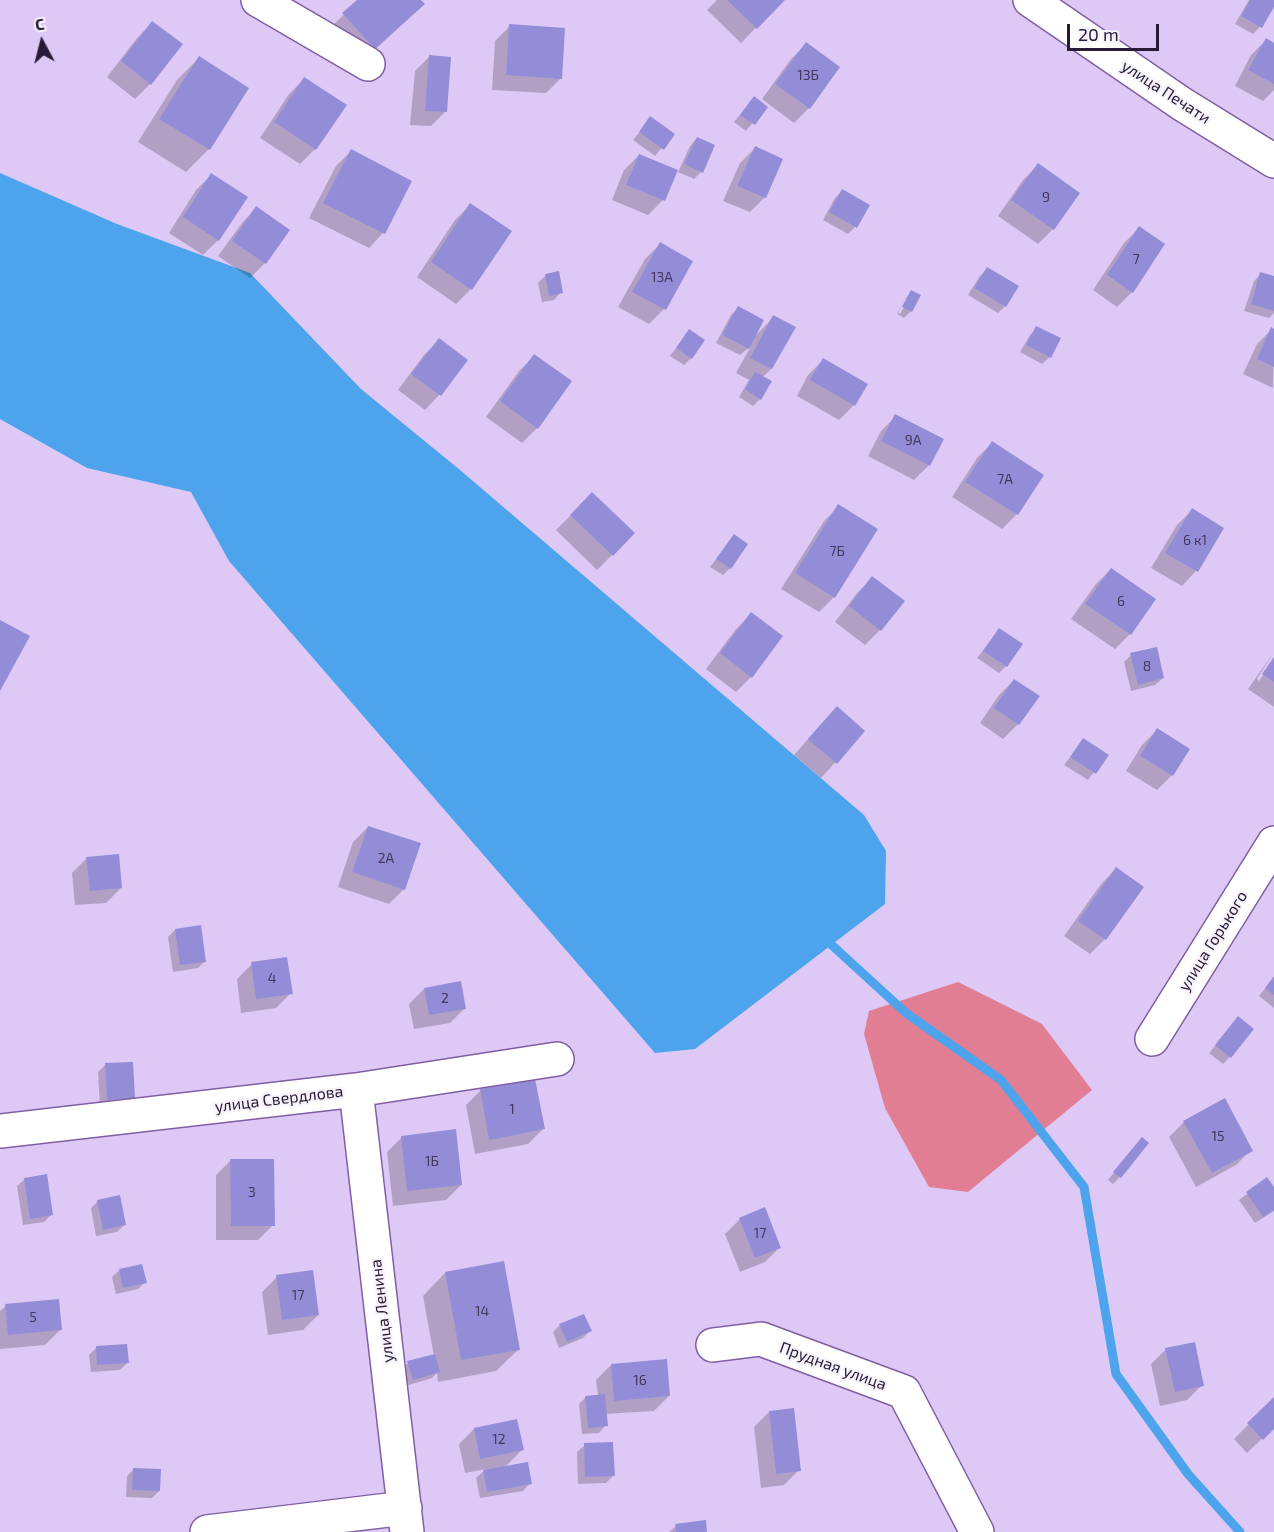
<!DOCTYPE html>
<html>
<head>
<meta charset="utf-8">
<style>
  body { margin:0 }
  #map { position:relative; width:1274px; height:1532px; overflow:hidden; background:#dec9f6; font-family:"Exo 2",sans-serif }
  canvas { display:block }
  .north { position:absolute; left:12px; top:12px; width:60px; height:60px; -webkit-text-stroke:4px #f6f3fa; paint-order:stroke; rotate:353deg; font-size:16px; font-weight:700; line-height:24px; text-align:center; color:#291b37 }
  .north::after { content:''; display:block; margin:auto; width:21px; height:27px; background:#291b37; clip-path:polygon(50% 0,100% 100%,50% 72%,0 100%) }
  .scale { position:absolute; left:1067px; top:24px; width:92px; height:27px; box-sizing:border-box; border:3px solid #291b37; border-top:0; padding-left:8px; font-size:18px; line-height:21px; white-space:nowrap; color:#291b37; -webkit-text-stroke:4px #f6f3fa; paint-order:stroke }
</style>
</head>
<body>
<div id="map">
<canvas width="1274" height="1532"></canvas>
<div class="north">С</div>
<div class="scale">20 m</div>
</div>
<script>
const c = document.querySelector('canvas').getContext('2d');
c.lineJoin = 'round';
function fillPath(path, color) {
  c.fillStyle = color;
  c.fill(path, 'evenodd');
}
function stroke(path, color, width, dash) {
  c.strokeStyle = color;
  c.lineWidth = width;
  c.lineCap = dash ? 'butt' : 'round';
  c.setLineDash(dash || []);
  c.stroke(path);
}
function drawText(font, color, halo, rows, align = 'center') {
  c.font = font + ' "Exo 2",sans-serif';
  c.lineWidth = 4.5;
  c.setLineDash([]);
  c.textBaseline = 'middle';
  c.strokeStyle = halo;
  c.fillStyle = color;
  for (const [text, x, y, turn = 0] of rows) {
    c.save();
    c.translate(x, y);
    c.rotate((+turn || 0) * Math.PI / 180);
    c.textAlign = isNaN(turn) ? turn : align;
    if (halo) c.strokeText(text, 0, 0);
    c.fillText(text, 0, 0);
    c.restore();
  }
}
const green = new Path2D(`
  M 958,982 L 1042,1024 L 1092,1090 L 968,1192 L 929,1187 L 885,1108 L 864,1034 L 869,1011 Z`);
const water = new Path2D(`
  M 0,173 L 117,224 L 250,273 L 361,389 L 460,470 L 864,815 L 886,851 L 885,904 L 695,1049 L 655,1053 L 229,561 L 191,492 L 87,468 L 0,419 Z`);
const shadow = new Path2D(`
  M 359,0 L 419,0 L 408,19 L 360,63 L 329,29 Z
  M 717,0 L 783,0 L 741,43 L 707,10 Z
  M 1249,0 L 1274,1 L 1260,27 L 1253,34 L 1235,24 Z
  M 152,23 L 150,84 L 135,99 L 107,77 L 137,38 Z
  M 510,26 L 561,78 L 546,93 L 492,90 L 495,41 Z
  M 1266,40 L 1274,44 L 1274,90 L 1263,101 L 1235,86 L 1251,55 Z
  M 806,44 L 809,108 L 794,123 L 762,99 L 791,59 Z
  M 430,56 L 446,111 L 431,126 L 410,125 L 415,71 Z
  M 199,58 L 247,88 L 209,149 L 186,172 L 138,142 L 177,80 Z
  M 304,79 L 315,149 L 300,164 L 260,138 L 289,94 Z
  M 748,105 L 766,107 L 746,131 L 734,122 Z
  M 651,118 L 673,134 L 655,156 L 633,140 Z
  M 697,138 L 701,172 L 694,179 L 678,172 L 690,146 Z
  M 755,148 L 765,197 L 750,212 L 723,201 L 740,163 Z
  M 351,151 L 410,181 L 383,233 L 369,248 L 309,218 L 336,166 Z
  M 639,155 L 663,200 L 648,215 L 612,200 L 624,170 Z
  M 1038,165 L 1078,194 L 1053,229 L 1038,244 L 998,216 L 1023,180 Z
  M 211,175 L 246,197 L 218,240 L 203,255 L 169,233 L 196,190 Z
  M 842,191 L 855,227 L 848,234 L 823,220 L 835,198 Z
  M 470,205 L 471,289 L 456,304 L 417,277 L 455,220 Z
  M 256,208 L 288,231 L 265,263 L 250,278 L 218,256 L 242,223 Z
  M 1139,228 L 1132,292 L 1117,307 L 1093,290 L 1124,243 Z
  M 660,244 L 691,262 L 664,309 L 649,324 L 618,307 L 645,259 Z
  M 987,269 L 1005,306 L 998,313 L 968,295 L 980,276 Z
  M 1261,274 L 1274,277 L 1274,313 L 1269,318 L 1244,311 L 1254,281 Z
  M 546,275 L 561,292 L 554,300 L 542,302 L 538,283 Z
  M 912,292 L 911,311 L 904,318 L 897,314 L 905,299 L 898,313 L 900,314 L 909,299 L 905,299 Z
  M 738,308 L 755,336 L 774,317 L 771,369 L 762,378 L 760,399 L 753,406 L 739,397 L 749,380 L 736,373 L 751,346 L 740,355 L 716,343 L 731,315 Z
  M 1037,328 L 1050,357 L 1042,364 L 1020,352 L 1030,335 Z
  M 1272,329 L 1274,330 L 1273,388 L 1243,374 L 1257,344 Z
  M 689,331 L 691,358 L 684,365 L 670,356 Z
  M 439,340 L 439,395 L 425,410 L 398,390 L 424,355 Z
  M 534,356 L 537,428 L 522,443 L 486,417 L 519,371 Z
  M 823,360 L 854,405 L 839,420 L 797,396 L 808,375 Z
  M 896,416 L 929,465 L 914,480 L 868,456 L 881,431 Z
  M 992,443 L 1042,476 L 1017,514 L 1002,529 L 952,497 L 977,458 Z
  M 592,494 L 612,555 L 597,570 L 556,530 Z
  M 839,506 L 834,597 L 819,612 L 781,589 L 824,521 Z
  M 1192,510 L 1196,571 L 1182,586 L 1151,568 L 1177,525 Z
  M 734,536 L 730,568 L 723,575 L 710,567 Z
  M 1111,569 L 1154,599 L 1130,634 L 1115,649 L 1071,619 L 1096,584 Z
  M 872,578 L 902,601 L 880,630 L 865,645 L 835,622 L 857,593 Z
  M 751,614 L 751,677 L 736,692 L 706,669 L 736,629 Z
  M 999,630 L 1006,666 L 999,673 L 977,658 Z
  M 1274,652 L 1257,679 L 1259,681 L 1274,659 L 1274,707 L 1248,689 Z
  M 1131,655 L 1163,678 L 1155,685 L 1131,691 L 1124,662 Z
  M 1014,680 L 1018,724 L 1003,739 L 980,723 L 999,695 Z
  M 822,723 L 863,732 L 821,778 L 794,755 Z
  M 1157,730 L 1172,775 L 1157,790 L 1126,771 L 1142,745 Z
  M 1083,740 L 1107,755 L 1088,780 L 1064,765 Z
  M 368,827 L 404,889 L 389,904 L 338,887 L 353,842 Z
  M 87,858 L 121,888 L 106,903 L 75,905 L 72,873 Z
  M 1116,869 L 1142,888 L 1105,939 L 1090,954 L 1064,936 L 1101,884 Z
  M 175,930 L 205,961 L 198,968 L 173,972 L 168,937 Z
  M 252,964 L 291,993 L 276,1008 L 241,1013 L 237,979 Z
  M 1274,977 L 1274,1008 L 1259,996 Z
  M 424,989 L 465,1008 L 450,1023 L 414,1029 L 409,1004 Z
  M 1238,1018 L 1230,1057 L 1223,1064 L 1209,1053 Z
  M 105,1065 L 134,1098 L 126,1105 L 100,1107 L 98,1072 Z
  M 481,1090 L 543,1129 L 528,1144 L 475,1154 L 466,1105 Z
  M 1184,1122 L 1251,1150 L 1236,1165 L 1196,1187 L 1169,1137 Z
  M 402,1137 L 461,1185 L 446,1200 L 393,1206 L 387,1152 Z
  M 1135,1146 L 1120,1177 L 1113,1184 L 1108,1180 Z
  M 231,1160 L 273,1225 L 258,1240 L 216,1240 L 216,1175 Z
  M 25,1179 L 51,1215 L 44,1222 L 23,1225 L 17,1186 Z
  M 1267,1179 L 1274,1190 L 1274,1211 L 1255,1223 L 1239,1200 Z
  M 98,1201 L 124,1225 L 117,1232 L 96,1236 L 91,1208 Z
  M 740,1219 L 780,1247 L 765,1262 L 740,1272 L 725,1234 Z
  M 120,1270 L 145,1282 L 138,1289 L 116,1294 L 112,1277 Z
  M 445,1273 L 519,1349 L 496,1371 L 438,1382 L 437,1373 L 432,1378 L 406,1386 L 401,1370 L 408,1363 L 434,1356 L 423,1296 Z
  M 277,1277 L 318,1315 L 303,1330 L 268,1335 L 262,1292 Z
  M 6,1306 L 60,1330 L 45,1345 L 0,1349 L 0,1311 Z
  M 560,1325 L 590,1331 L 583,1338 L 559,1348 L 553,1332 Z
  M 96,1348 L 127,1363 L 120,1370 L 91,1372 L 89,1355 Z
  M 1166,1349 L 1202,1385 L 1187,1400 L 1160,1406 L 1151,1364 Z
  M 611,1365 L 669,1396 L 654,1411 L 605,1414 L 606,1425 L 599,1433 L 582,1434 L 579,1404 L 586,1397 L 598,1396 L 596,1380 Z
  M 1274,1399 L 1274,1427 L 1247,1453 L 1234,1439 Z
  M 769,1412 L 799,1470 L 784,1485 L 761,1488 L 754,1427 Z
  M 474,1429 L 522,1450 L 504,1468 L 530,1483 L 523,1491 L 480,1498 L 476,1478 L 486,1469 L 465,1473 L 459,1444 Z
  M 585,1445 L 613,1476 L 606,1483 L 578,1484 L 577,1452 Z
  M 134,1469 L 159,1491 L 152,1498 L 126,1497 L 127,1476 Z
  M 676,1526 L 706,1532 L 669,1532 Z`);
const stream = new Path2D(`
  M 823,937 L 906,1013 L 1001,1080 L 1084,1187 L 1116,1374 L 1188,1474 L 1240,1532`);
const building = new Path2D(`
  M 357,0 L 421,0 L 425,4 L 375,49 L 342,13 Z
  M 727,0 L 785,0 L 757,29 Z
  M 1250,0 L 1274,0 L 1274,7 L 1262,28 L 1241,16 Z
  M 152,21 L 183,44 L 151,85 L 121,61 Z
  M 509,24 L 565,28 L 562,79 L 506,75 Z
  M 1266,38 L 1274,43 L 1274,84 L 1248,70 Z
  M 806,42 L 840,67 L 810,109 L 775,84 Z
  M 429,55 L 451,57 L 447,112 L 425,111 Z
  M 199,56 L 249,88 L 210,150 L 159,119 Z
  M 304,77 L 347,105 L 316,150 L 274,122 Z
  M 754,96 L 768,107 L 755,125 L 740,115 Z
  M 650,116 L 675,134 L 664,150 L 639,132 Z
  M 697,137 L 715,145 L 703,173 L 684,164 Z
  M 755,146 L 783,159 L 766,198 L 737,186 Z
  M 351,149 L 412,181 L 385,234 L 323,203 Z
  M 639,154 L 678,170 L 665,201 L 626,185 Z
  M 1038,163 L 1080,193 L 1054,230 L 1011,200 Z
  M 211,173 L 248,197 L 219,241 L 183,217 Z
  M 842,189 L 870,205 L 857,228 L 829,212 Z
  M 470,203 L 512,231 L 472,290 L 431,262 Z
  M 256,206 L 290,230 L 266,264 L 232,241 Z
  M 1139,226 L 1165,244 L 1133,293 L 1107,275 Z
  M 660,242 L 693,261 L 666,310 L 632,292 Z
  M 987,267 L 1019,286 L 1006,307 L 974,288 Z
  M 559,271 L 563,293 L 549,296 L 545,274 Z
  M 1260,272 L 1274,276 L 1274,311 L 1251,304 Z
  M 911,290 L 921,295 L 912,312 L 902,307 Z
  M 738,306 L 764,320 L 749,349 L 722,335 Z
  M 773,315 L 796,327 L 772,369 L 750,358 Z
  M 1036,326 L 1061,338 L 1051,358 L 1026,345 Z
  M 1271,327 L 1274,329 L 1274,367 L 1257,359 Z
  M 689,329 L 705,340 L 692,359 L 676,348 Z
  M 439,338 L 468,360 L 441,396 L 411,374 Z
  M 534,354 L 572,381 L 538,429 L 500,401 Z
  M 823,358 L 868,384 L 855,406 L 810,380 Z
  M 755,372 L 772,381 L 761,400 L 745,389 Z
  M 895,414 L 944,439 L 930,466 L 881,441 Z
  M 992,441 L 1044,475 L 1018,515 L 965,482 Z
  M 592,492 L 635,533 L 613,556 L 570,515 Z
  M 838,504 L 878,529 L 835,598 L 795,573 Z
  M 1192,508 L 1224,528 L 1198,572 L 1165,553 Z
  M 734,534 L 748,544 L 731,569 L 716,559 Z
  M 1111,568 L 1156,599 L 1131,635 L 1085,604 Z
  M 872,576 L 905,601 L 881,631 L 849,606 Z
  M 751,612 L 783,636 L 752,678 L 720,653 Z
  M 0,620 L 30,636 L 0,691 Z
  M 999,628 L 1023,644 L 1007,667 L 983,651 Z
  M 1157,647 L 1164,678 L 1138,685 L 1130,653 Z
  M 1274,657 L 1274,682 L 1262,674 Z
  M 1014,679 L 1040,696 L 1019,725 L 994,708 Z
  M 837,706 L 865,731 L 837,764 L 808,739 Z
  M 1157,728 L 1190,749 L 1173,776 L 1140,756 Z
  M 1083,738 L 1109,755 L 1096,774 L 1070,757 Z
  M 368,826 L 421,843 L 405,890 L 352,872 Z
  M 119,854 L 122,888 L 90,891 L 86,857 Z
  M 1116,867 L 1144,887 L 1106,940 L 1078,921 Z
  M 201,925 L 206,962 L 180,965 L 175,929 Z
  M 287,957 L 293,994 L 256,999 L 251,962 Z
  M 1274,976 L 1274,995 L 1265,988 Z
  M 461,981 L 466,1009 L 429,1015 L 424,988 Z
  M 1238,1016 L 1254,1029 L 1231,1058 L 1215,1045 Z
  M 133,1062 L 135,1098 L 107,1100 L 105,1063 Z
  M 535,1079 L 545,1129 L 489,1140 L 480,1089 Z
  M 1225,1098 L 1253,1151 L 1212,1173 L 1183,1121 Z
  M 456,1129 L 462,1185 L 407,1191 L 401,1136 Z
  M 1142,1137 L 1149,1143 L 1121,1178 L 1113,1172 Z
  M 230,1159 L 274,1159 L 275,1226 L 231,1226 Z
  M 47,1174 L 53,1215 L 30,1219 L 24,1178 Z
  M 1267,1177 L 1274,1187 L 1274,1210 L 1263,1217 L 1246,1192 Z
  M 120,1195 L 126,1225 L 103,1230 L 97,1200 Z
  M 765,1207 L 781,1248 L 755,1258 L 739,1218 Z
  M 504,1261 L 520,1350 L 461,1360 L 445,1272 Z
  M 142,1264 L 147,1283 L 123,1288 L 119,1269 Z
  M 313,1270 L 319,1315 L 282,1320 L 276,1275 Z
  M 59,1299 L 62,1330 L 8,1335 L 5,1304 Z
  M 584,1314 L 592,1331 L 567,1342 L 559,1324 Z
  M 1195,1342 L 1204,1386 L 1175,1392 L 1165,1348 Z
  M 127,1344 L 129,1363 L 97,1365 L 96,1346 Z
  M 435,1354 L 440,1372 L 413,1380 L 407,1361 Z
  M 667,1359 L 670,1396 L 614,1401 L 611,1364 Z
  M 605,1394 L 608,1426 L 588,1428 L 585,1396 Z
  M 1274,1397 L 1274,1429 L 1263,1440 L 1247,1423 Z
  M 794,1408 L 801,1471 L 776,1474 L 769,1411 Z
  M 517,1419 L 524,1450 L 480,1459 L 474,1428 Z
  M 613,1442 L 615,1476 L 585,1477 L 584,1443 Z
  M 528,1462 L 532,1484 L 487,1492 L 483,1470 Z
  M 133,1468 L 161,1469 L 160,1491 L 132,1490 Z
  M 706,1520 L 707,1532 L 676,1532 L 675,1524 Z`);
const minor = new Path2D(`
  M 258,0 L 368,64
  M 1030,0 L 1182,104 L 1274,161
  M 1152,1039 L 1274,843
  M 356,1090 L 407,1532
  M 0,1131 L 356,1090 L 557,1059
  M 713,1345 L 761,1339 L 904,1392 L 977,1532
  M 207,1532 L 405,1508`);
const numberNames = [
  ["13Б",808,75],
  ["9",1046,197],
  ["7",1136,259],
  ["13А",662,277],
  ["9А",913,440],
  ["7А",1005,479],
  ["6 к1",1195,540],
  ["7Б",837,551],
  ["6",1121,601],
  ["8",1147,666],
  ["2А",386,858],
  ["4",272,978],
  ["2",445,998],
  ["1",512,1109],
  ["15",1218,1136],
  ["1Б",432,1161],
  ["3",252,1192],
  ["17",760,1233],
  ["17",298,1295],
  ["14",482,1311],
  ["5",33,1317],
  ["16",640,1380],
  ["12",499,1439]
];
const streetNames = [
  ["улица Печати",1166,92,33],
  ["улица Горького",1213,941,-58],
  ["улица Свердлова",279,1099,-7],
  ["улица Ленина",382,1311,-97],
  ["Прудная улица",833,1366,20]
];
fillPath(green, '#e27e94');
fillPath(water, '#4da4ec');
fillPath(shadow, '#0003');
stroke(stream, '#4da4ec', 9);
fillPath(building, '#938dd8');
stroke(minor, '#815ea2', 36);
stroke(minor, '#fff', 33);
drawText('14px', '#44385f', null, numberNames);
drawText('16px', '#291b37', '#f6f3fa', streetNames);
</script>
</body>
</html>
